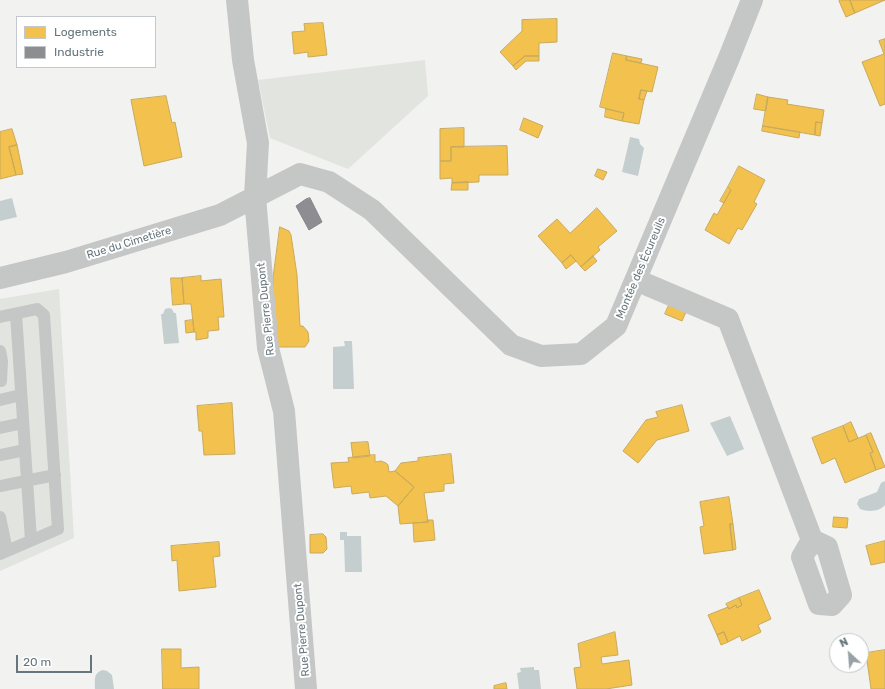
<!DOCTYPE html>
<html>
<head>
<meta charset="utf-8">
<style>
  body { margin:0 }
  #map { position:relative; width:885px; height:689px; overflow:hidden; background:#f2f2f1; font-family:Rubik,sans-serif }
  canvas { display:block }
  .legend { position:absolute; left:16px; top:16px; width:140px; height:52px; box-sizing:border-box; background:#fff; border:1px solid #c2c8cb; margin:0; padding:5px 7px; list-style:none; font-size:12px; color:#66767d }
  .legend li { display:flex; align-items:center; gap:8px; height:20px }
  .legend b { width:20px; border:1px solid #c2c8cb }
  .north { position:absolute; left:829px; top:633px; width:40px; height:40px; box-sizing:border-box; background:#fff; border:1px solid #c2c8cb; border-radius:50%; rotate:334deg; font-size:11px; font-weight:700; line-height:16px; text-align:center; color:#66767d }
  .north::after { content:''; display:block; margin:auto; width:14px; height:18px; background:#97a1a6; clip-path:polygon(50% 0,100% 100%,50% 72%,0 100%) }
  .scale { position:absolute; left:16px; top:655px; width:76px; height:18px; box-sizing:border-box; border:2px solid #66767d; border-top:0; padding-left:5px; font-size:12px; line-height:14px; white-space:nowrap; color:#66767d; -webkit-text-stroke:3px #fff; paint-order:stroke }
</style>
</head>
<body>
<div id="map">
<canvas width="885" height="689"></canvas>
<ul class="legend">
<li><b style="height:11px;background:#f2c14e"></b>Logements</li>
<li><b style="height:11px;background:#8d8d92"></b>Industrie</li>
</ul>
<div class="north">N</div>
<div class="scale">20 m</div>
</div>
<script>
const c = document.querySelector('canvas').getContext('2d');
c.lineJoin = 'round';
function fillPath(path, color) {
  c.fillStyle = color;
  c.fill(path, 'evenodd');
}
function stroke(path, color, width, dash) {
  c.strokeStyle = color;
  c.lineWidth = width;
  c.lineCap = dash ? 'butt' : 'round';
  c.setLineDash(dash || []);
  c.stroke(path);
}
function drawText(font, color, halo, rows, align = 'center') {
  c.font = font + ' Rubik,sans-serif';
  c.lineWidth = 4;
  c.setLineDash([]);
  c.textBaseline = 'middle';
  c.strokeStyle = halo;
  c.fillStyle = color;
  for (const [text, x, y, turn = 0] of rows) {
    c.save();
    c.translate(x, y);
    c.rotate((+turn || 0) * Math.PI / 180);
    c.textAlign = isNaN(turn) ? turn : align;
    if (halo) c.strokeText(text, 0, 0);
    c.fillText(text, 0, 0);
    c.restore();
  }
}
const green = new Path2D(`
  M 425,60 L 428,96 L 348,169 L 270,138 L 258,80 Z
  M 59,289 L 74,538 L 0,571 L 0,299 Z`);
const water = new Path2D(`
  M 630,137 L 639,139 L 640,144 L 644,148 L 638,176 L 622,172 Z
  M 12,198 L 17,217 L 0,221 L 0,201 Z
  M 169,308 L 172,309 L 174,313 L 176,313 L 179,343 L 164,344 L 161,314 L 163,314 L 165,309 Z
  M 344,341 L 352,341 L 354,389 L 333,389 L 333,347 L 345,346 Z
  M 730,416 L 744,449 L 727,456 L 710,423 Z
  M 885,481 L 885,505 C 879,512 868,512 860,509 L 857,504 L 859,499 L 877,492 L 881,483 Z
  M 340,532 L 347,532 L 347,536 L 361,536 L 362,572 L 345,572 L 344,540 L 340,540 Z
  M 534,667 L 534,670 L 539,670 L 541,689 L 519,689 L 517,673 L 521,672 L 520,668 Z
  M 103,670 L 107,671 L 112,675 L 114,689 L 95,689 C 95,680 93,673 103,670 Z`);
const homes = new Path2D(`
  M 841,0 L 850,0 L 855,13 L 846,17 L 839,1 Z
  M 850,0 L 885,0 L 855,13 Z
  M 557,19 L 557,42 L 539,43 L 539,56 L 525,56 L 513,66 L 500,52 L 522,31 L 522,20 Z
  M 323,23 L 327,55 L 308,57 L 308,52 L 294,54 L 292,32 L 305,31 L 304,24 Z
  M 885,39 L 885,104 L 880,106 L 862,62 L 884,54 L 879,41 Z
  M 613,53 L 627,56 L 626,60 L 658,67 L 652,92 L 641,90 L 639,99 L 644,100 L 639,124 L 622,121 L 624,113 L 600,107 Z
  M 525,56 L 539,56 L 539,61 L 526,61 L 516,70 L 513,66 Z
  M 627,56 L 642,59 L 641,63 L 626,60 Z
  M 641,90 L 647,91 L 644,100 L 639,99 Z
  M 757,94 L 768,97 L 766,111 L 754,109 Z
  M 166,96 L 172,123 L 175,122 L 182,157 L 144,166 L 131,100 Z
  M 768,97 L 788,100 L 787,104 L 824,110 L 822,123 L 816,122 L 815,135 L 763,126 Z
  M 606,109 L 624,113 L 622,121 L 605,117 Z
  M 524,118 L 543,126 L 538,138 L 520,130 Z
  M 816,122 L 822,123 L 820,136 L 815,135 Z
  M 763,126 L 800,132 L 799,138 L 762,131 Z
  M 464,128 L 464,147 L 451,147 L 451,161 L 440,161 L 440,129 Z
  M 12,129 L 17,145 L 9,147 L 16,175 L 0,179 L 0,132 Z
  M 17,145 L 23,174 L 16,175 L 9,147 Z
  M 507,146 L 508,175 L 479,175 L 479,182 L 452,183 L 452,178 L 440,179 L 440,161 L 451,161 L 451,147 Z
  M 739,166 L 765,180 L 754,202 L 757,204 L 742,230 L 738,228 L 729,244 L 705,230 L 714,213 L 717,215 L 731,190 L 728,187 Z
  M 598,169 L 607,172 L 603,180 L 595,176 Z
  M 468,182 L 468,190 L 451,190 L 452,183 Z
  M 728,187 L 731,190 L 724,203 L 720,201 Z
  M 597,208 L 617,231 L 598,247 L 600,250 L 581,267 L 571,255 L 562,263 L 538,236 L 557,219 L 570,233 Z
  M 280,227 L 289,231 L 291,235 L 297,275 L 300,326 L 303,326 L 308,332 L 309,341 L 305,347 L 275,347 L 273,278 Z
  M 571,255 L 576,261 L 566,269 L 562,263 Z
  M 593,256 L 597,261 L 585,271 L 581,267 Z
  M 201,276 L 201,281 L 221,279 L 224,317 L 218,317 L 219,330 L 208,331 L 208,338 L 196,340 L 196,332 L 194,332 L 191,304 L 184,304 L 182,278 Z
  M 171,278 L 182,278 L 184,304 L 173,305 Z
  M 669,305 L 686,312 L 682,321 L 665,314 Z
  M 193,320 L 194,332 L 186,333 L 185,321 Z
  M 232,403 L 235,454 L 204,455 L 202,431 L 199,431 L 197,406 Z
  M 682,405 L 689,431 L 657,440 L 638,463 L 623,451 L 646,420 L 658,417 L 656,412 Z
  M 851,422 L 858,438 L 849,442 L 843,426 Z
  M 843,426 L 849,442 L 866,435 L 873,452 L 870,453 L 876,470 L 845,483 L 835,458 L 822,464 L 812,438 Z
  M 871,433 L 885,467 L 876,470 L 870,453 L 873,452 L 866,435 Z
  M 368,442 L 370,456 L 353,458 L 351,443 Z
  M 451,454 L 454,483 L 444,484 L 444,491 L 424,493 L 428,522 L 400,524 L 398,506 L 414,487 L 395,471 L 401,463 L 418,461 L 418,458 Z
  M 375,455 L 375,462 L 381,461 L 386,463 L 388,465 L 389,472 L 395,471 L 414,487 L 398,506 L 386,496 L 370,498 L 369,492 L 352,494 L 351,486 L 334,488 L 331,463 L 349,462 L 348,458 Z
  M 729,497 L 733,524 L 730,524 L 733,550 L 704,554 L 700,527 L 704,526 L 700,502 Z
  M 834,517 L 848,518 L 847,528 L 833,527 Z
  M 427,520 L 433,520 L 435,540 L 414,542 L 413,523 L 428,522 Z
  M 730,524 L 733,524 L 736,549 L 733,550 Z
  M 323,534 L 326,537 L 327,549 L 323,553 L 310,553 L 310,535 Z
  M 885,541 L 885,562 L 871,565 L 866,546 Z
  M 219,542 L 220,556 L 213,557 L 216,587 L 179,591 L 177,560 L 172,561 L 171,546 Z
  M 759,590 L 771,619 L 758,625 L 761,632 L 742,641 L 740,636 L 728,642 L 724,632 L 717,635 L 708,615 L 728,607 L 729,609 L 736,605 L 737,608 L 742,605 L 739,598 Z
  M 739,598 L 742,605 L 737,608 L 736,605 L 729,609 L 726,604 Z
  M 615,632 L 618,655 L 601,657 L 602,664 L 629,660 L 632,685 L 606,689 L 577,689 L 574,668 L 581,667 L 578,644 Z
  M 724,632 L 728,642 L 721,645 L 717,635 Z
  M 162,649 L 181,649 L 181,668 L 199,667 L 199,689 L 163,689 Z
  M 885,650 L 885,689 L 871,689 L 866,653 Z
  M 506,683 L 507,689 L 494,689 L 494,686 Z`);
const industry = new Path2D(`
  M 310,198 L 322,222 L 309,230 L 296,206 L 306,199 Z`);
const service = new Path2D(`
  M 16,314 L 31,540
  M 0,317 L 37,309 L 44,315 L 58,529 L 0,554
  M 0,351 L 2,361 L 1,381
  M 0,400 L 21,395
  M 0,428 L 23,423
  M 0,455 L 25,450
  M 0,486 L 55,475
  M 0,517 L 7,551`);
const minor = new Path2D(`
  M 237,0 L 243,60 L 258,143 L 255,197 L 268,348 L 284,411 L 306,689
  M 0,278 L 66,262 L 220,215 L 300,174 L 329,182 L 372,210 L 511,345 L 541,356 L 581,354 L 616,326 L 729,58 L 752,0
  M 636,280 L 728,319 L 812,540 L 827,547 L 841,595 L 832,605 L 819,604 L 802,557 L 812,540`);
const streetNames = [
  ["Rue du Cimetière",129,243,-17],
  ["Montée des Écureuils",641,268,-67],
  ["Rue Pierre Dupont",266,309,-96],
  ["Rue Pierre Dupont",302,630,-95]
];
fillPath(green, '#e1e4df');
fillPath(water, '#c4cecf');
fillPath(homes, '#f2c14e');
stroke(homes, '#c8aa5c', 1);
fillPath(industry, '#8d8d92');
stroke(industry, '#81868c', 1);
stroke(service, '#c5c6c6', 12);
stroke(minor, '#c5c6c6', 22);
drawText('11px', '#66767d', '#fff', streetNames);
</script>
</body>
</html>
